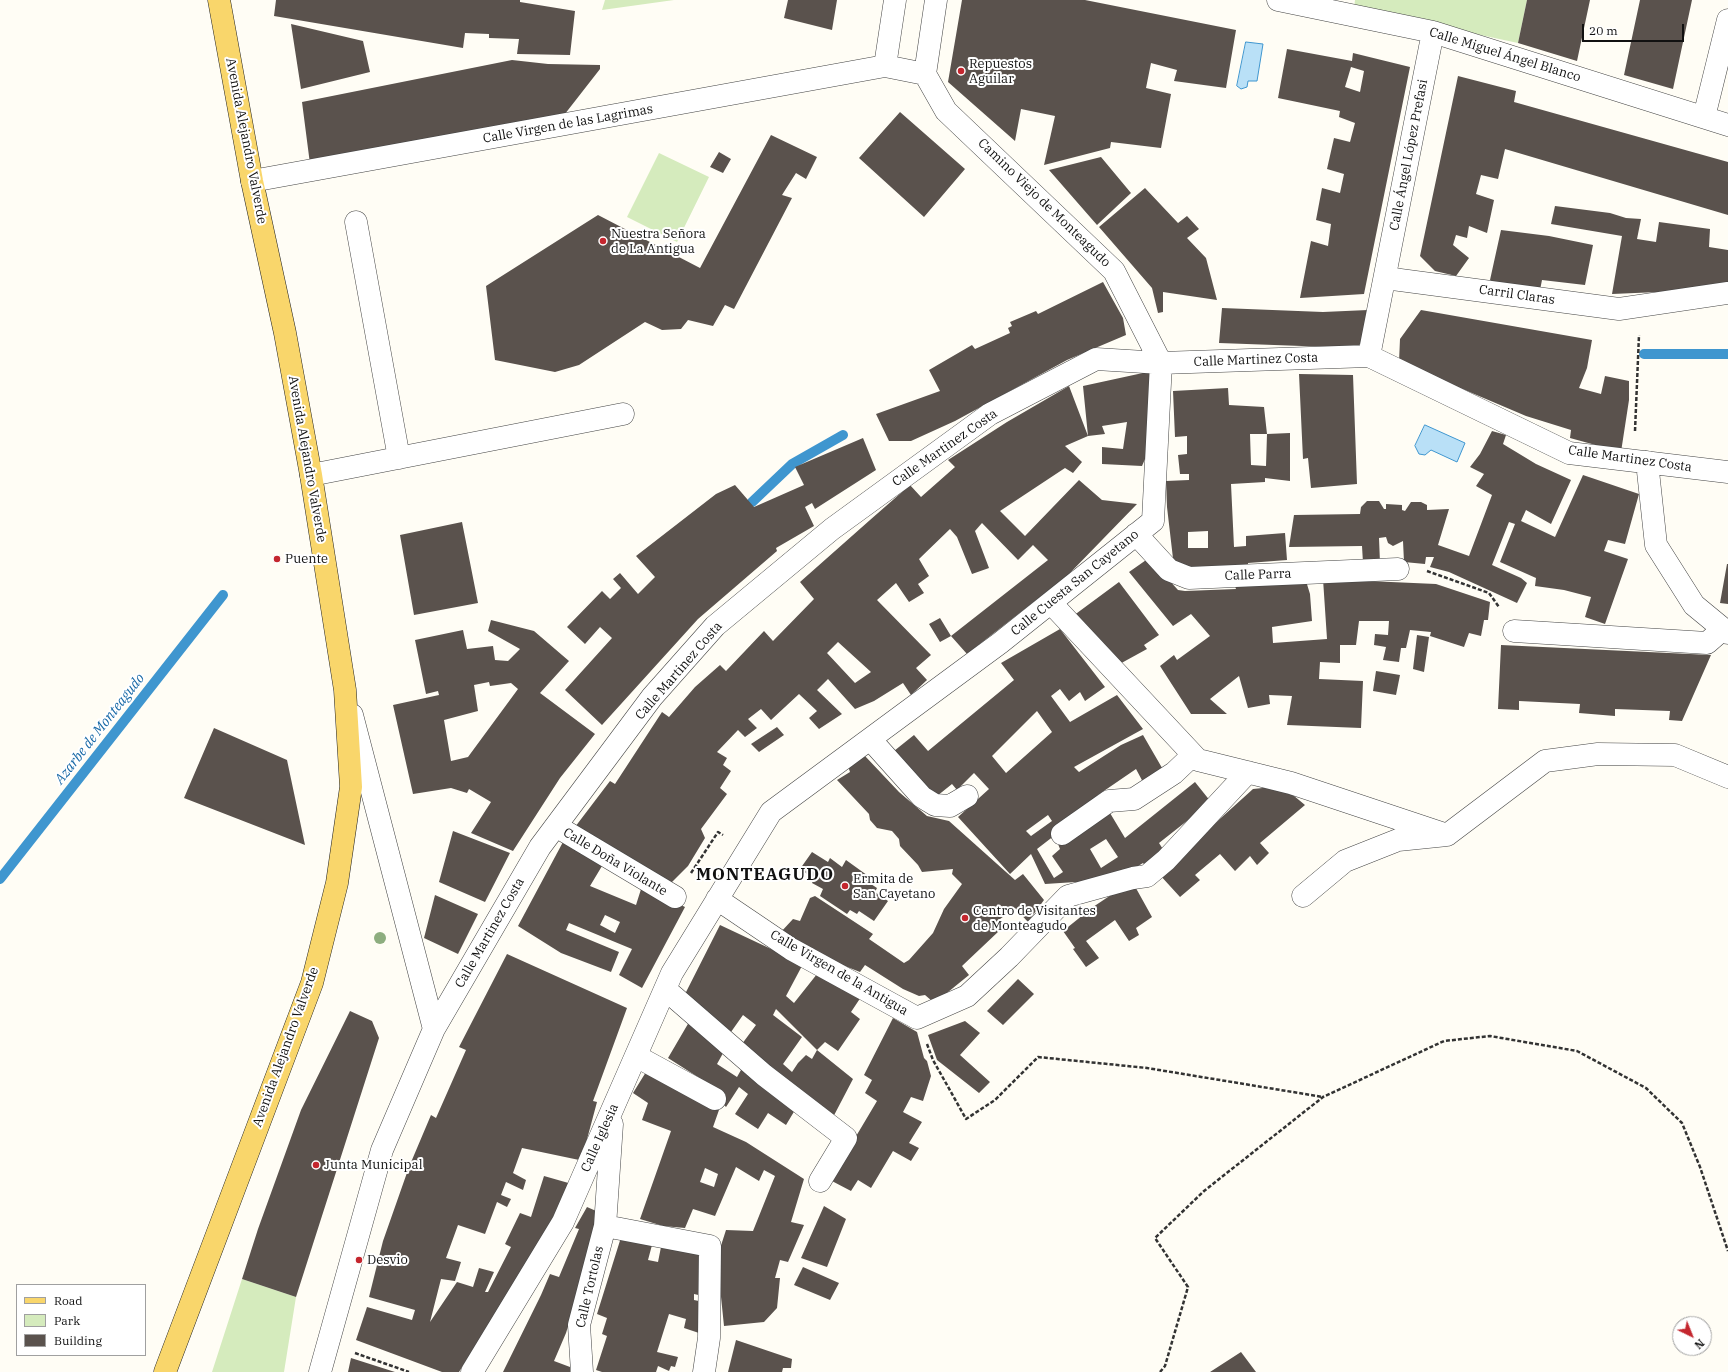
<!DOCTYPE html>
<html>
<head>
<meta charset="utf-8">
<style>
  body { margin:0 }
  #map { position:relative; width:1728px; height:1372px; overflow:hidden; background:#fffdf5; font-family:"IBM Plex Serif",serif }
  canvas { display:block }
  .legend { position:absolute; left:16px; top:1284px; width:130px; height:72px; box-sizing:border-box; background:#fff; border:1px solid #a0a0a0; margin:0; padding:5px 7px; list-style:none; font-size:12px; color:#111 }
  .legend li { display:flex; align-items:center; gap:8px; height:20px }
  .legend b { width:20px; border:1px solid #a0a0a0 }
  .north { position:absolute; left:1672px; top:1316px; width:40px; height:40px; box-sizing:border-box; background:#fff; border:1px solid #a0a0a0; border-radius:50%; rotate:137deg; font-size:11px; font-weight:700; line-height:16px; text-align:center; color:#111 }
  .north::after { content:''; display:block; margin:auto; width:14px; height:18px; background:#c4262e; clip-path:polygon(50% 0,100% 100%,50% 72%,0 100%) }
  .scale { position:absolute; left:1582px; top:24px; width:102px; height:18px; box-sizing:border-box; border:2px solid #111; border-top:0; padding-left:5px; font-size:12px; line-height:14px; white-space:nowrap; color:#111; -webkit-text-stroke:3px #fff; paint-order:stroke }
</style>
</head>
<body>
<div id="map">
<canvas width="1728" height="1372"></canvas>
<ul class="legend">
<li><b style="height:5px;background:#f9d66b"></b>Road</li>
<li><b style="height:11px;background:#d5ebbd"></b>Park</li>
<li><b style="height:11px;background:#5a524d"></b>Building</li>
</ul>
<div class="north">N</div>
<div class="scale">20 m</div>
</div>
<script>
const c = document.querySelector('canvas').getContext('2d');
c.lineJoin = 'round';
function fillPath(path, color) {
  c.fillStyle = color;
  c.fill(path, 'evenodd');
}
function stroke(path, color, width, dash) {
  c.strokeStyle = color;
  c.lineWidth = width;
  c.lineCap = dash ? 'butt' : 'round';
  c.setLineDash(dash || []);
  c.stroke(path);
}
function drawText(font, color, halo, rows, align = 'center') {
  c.font = font + ' "IBM Plex Serif",serif';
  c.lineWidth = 4;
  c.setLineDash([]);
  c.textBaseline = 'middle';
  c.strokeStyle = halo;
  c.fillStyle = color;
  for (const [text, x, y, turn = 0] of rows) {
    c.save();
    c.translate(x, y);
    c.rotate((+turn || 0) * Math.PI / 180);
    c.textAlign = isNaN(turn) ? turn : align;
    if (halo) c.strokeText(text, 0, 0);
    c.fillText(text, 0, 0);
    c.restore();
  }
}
const green = new Path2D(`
  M 605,0 L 674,0 L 602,10 Z
  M 1355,0 L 1527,0 L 1518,43 L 1354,8 Z
  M 659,153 L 709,177 L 677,242 L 627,217 Z
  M 242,1279 L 296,1297 L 284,1372 L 212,1372 Z`);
const water = new Path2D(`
  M 1246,42 L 1263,44 L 1257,81 L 1248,81 L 1247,87 L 1241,89 L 1237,86 Z
  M 1425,425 L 1465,443 L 1457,462 L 1431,450 L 1425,455 L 1419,454 L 1415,446 Z`);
const stream = new Path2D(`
  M 1644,354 L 1728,354
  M 752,502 L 792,464 L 843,435
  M 0,879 L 223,595`);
const building = new Path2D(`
  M 276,0 L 520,0 L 520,2 L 575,11 L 570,55 L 517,54 L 519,39 L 489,38 L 489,34 L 465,33 L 463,48 L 274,16 Z
  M 788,0 L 837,0 L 832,30 L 784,18 Z
  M 962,0 L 1085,0 L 1236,30 L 1226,88 L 1174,81 L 1177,70 L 1151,63 L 1146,88 L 1171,94 L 1161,148 L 1111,142 L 1110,148 L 1044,165 L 1055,116 L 1021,109 L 1015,141 L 948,82 Z
  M 1527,0 L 1590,0 L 1577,61 L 1518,43 Z
  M 1640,0 L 1692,0 L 1673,89 L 1624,75 Z
  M 291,24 L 363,41 L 370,72 L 301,89 Z
  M 1287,49 L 1352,61 L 1353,53 L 1410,67 L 1364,294 L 1300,298 L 1311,241 L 1328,246 L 1331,224 L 1316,220 L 1322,188 L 1340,193 L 1344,174 L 1327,169 L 1334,138 L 1350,142 L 1355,123 L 1339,117 L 1340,111 L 1278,98 ZM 1351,67 L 1364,71 L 1360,92 L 1345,87 Z
  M 512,60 L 548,64 L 600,65 L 600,69 L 561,119 L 310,164 L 302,102 Z
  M 1458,76 L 1516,91 L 1514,102 L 1728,162 L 1728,215 L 1505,149 L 1498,179 L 1481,175 L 1476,194 L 1494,200 L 1487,233 L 1469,226 L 1467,238 L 1456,235 L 1453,245 L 1469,258 L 1456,276 L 1435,271 L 1420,256 Z
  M 900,112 L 965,169 L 924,217 L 859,158 Z
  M 771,135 L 817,157 L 806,179 L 796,173 L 782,195 L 792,198 L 734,309 L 725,305 L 713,326 L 688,320 L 681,329 L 662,330 L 645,322 L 579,365 L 555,372 L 495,360 L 486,286 L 598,215 L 700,268 Z
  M 719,152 L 731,159 L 723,173 L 710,167 Z
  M 1101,157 L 1131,193 L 1097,225 L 1049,170 Z
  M 1145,188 L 1178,223 L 1187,216 L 1199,229 L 1187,238 L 1206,258 L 1217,300 L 1163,292 L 1163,312 L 1158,313 L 1152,288 L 1099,227 Z
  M 1555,206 L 1610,213 L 1626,218 L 1641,219 L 1637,239 L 1656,242 L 1659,222 L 1710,229 L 1709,247 L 1728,250 L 1728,289 L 1612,294 L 1622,236 L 1551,224 Z
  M 1501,230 L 1549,236 L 1593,245 L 1585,285 L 1542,280 L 1540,290 L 1492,282 L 1490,280 Z
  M 1103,282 L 1123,318 L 1126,335 L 1067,360 L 955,421 L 911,441 L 889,441 L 876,414 L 940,391 L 929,370 L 972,345 L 975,349 L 1010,333 L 1008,328 L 1012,326 L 1010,322 L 1036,311 L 1038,314 Z
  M 1222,308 L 1323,312 L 1368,310 L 1367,335 L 1357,348 L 1219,343 Z
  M 1421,310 L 1592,340 L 1587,368 L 1579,388 L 1601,394 L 1605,376 L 1629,381 L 1629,400 L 1621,452 L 1570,438 L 1571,430 L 1526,416 L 1399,362 L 1400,339 Z
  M 1152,371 L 1151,445 L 1142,466 L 1102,464 L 1102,447 L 1123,449 L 1127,422 L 1102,426 L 1105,434 L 1088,436 L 1083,386 Z
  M 1299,374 L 1353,375 L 1357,484 L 1311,488 L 1308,458 L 1303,459 Z
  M 1069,386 L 1088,436 L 1065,446 L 1082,462 L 1073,473 L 1065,468 L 1000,511 L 1025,536 L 1079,480 L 1102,500 L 1137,504 L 1067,576 L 967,654 L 951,636 L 1048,560 L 1033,545 L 1018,560 L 982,523 L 975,531 L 989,568 L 972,574 L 957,537 L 950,529 L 919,559 L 929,576 L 918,584 L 924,593 L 909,602 L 896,583 L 877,600 L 931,655 L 916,668 L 927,680 L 911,695 L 903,683 L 874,701 L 855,709 L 828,679 L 817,690 L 842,714 L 819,729 L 809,718 L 817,711 L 799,694 L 771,720 L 761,709 L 748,719 L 757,728 L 745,737 L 738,730 L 717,752 L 727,758 L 723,765 L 731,771 L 720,788 L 727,794 L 701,829 L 705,838 L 688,866 L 668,886 L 572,831 L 610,781 L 615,784 L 662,712 L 669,717 L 695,687 L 720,665 L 726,671 L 764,631 L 773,641 L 814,599 L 800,582 L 870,520 L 910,485 L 921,497 L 955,467 L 948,460 L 1007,422 ZM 838,642 L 871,672 L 855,683 L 827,653 Z
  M 1228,388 L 1229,405 L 1264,407 L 1267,434 L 1250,434 L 1251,465 L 1266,466 L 1267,434 L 1290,433 L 1290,481 L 1265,478 L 1265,482 L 1231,484 L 1234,547 L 1246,546 L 1246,536 L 1285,533 L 1287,560 L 1248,563 L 1248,568 L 1174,567 L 1167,507 L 1166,481 L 1189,480 L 1189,474 L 1180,474 L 1178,455 L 1187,454 L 1187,436 L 1175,437 L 1173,391 ZM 1208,531 L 1208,548 L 1188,548 L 1188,532 Z
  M 1492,431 L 1506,435 L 1503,444 L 1536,464 L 1571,480 L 1551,524 L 1526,510 L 1521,521 L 1555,537 L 1583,475 L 1639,494 L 1625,544 L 1608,540 L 1604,551 L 1628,559 L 1605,624 L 1585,617 L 1591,597 L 1564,590 L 1535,586 L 1536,578 L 1500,562 L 1515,524 L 1509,522 L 1492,565 L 1521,578 L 1527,583 L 1517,603 L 1449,572 L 1430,567 L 1434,557 L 1426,557 L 1425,564 L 1404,562 L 1403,541 L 1393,546 L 1388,543 L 1386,537 L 1379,538 L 1380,563 L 1363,563 L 1362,546 L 1289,547 L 1294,515 L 1360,514 L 1361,507 L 1367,501 L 1379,501 L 1384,509 L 1386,509 L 1386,504 L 1402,505 L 1402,510 L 1405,511 L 1411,502 L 1421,502 L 1427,505 L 1427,510 L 1449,509 L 1438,545 L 1469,556 L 1492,495 L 1476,486 L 1484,474 L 1470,467 L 1480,454 Z
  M 863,438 L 876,470 L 815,509 L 812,503 L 805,507 L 814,526 L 776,548 L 777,551 L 698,619 L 602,725 L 565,690 L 612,638 L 600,627 L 585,644 L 567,627 L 602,591 L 610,599 L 621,588 L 613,579 L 620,573 L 638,594 L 655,577 L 636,556 L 716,494 L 735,485 L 754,507 L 804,485 L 795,467 Z
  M 462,522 L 478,603 L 414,615 L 400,535 Z
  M 1149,558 L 1178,590 L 1185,591 L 1236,589 L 1235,586 L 1306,581 L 1310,594 L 1312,621 L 1272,627 L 1273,643 L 1327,639 L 1323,579 L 1436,584 L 1490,602 L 1488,620 L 1484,620 L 1481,636 L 1469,633 L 1464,647 L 1430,636 L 1431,632 L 1410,630 L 1406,648 L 1401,648 L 1399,662 L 1383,660 L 1386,647 L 1374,645 L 1375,634 L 1388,635 L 1389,621 L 1359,621 L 1356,645 L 1340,645 L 1340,663 L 1320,662 L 1319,679 L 1363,681 L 1361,728 L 1287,725 L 1292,696 L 1269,695 L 1270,704 L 1248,708 L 1239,676 L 1210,699 L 1227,714 L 1191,714 L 1160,666 L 1174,655 L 1177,660 L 1210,636 L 1191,614 L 1173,626 L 1129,572 Z
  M 1727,564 L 1728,564 L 1728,604 L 1720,603 Z
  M 1119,582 L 1159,635 L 1144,645 L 1147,649 L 1116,666 L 1073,616 Z
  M 940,618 L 951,636 L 940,642 L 929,624 Z
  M 491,620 L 534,631 L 569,661 L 540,693 L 595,734 L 560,778 L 513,851 L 471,833 L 491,802 L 469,789 L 467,793 L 451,788 L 413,794 L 393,705 L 439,695 L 438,691 L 426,694 L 415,640 L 463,630 L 467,649 L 493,646 L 495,660 L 508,661 L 520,649 L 488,631 ZM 489,682 L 490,686 L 511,683 L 518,689 L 468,757 L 451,761 L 444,720 L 478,711 L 474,685 Z
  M 1060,629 L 1105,687 L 1085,701 L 1080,692 L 1069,701 L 1060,689 L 1051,696 L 1070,722 L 1117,695 L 1143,729 L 1074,767 L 1079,772 L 1121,745 L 1143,735 L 1165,773 L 1144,784 L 1136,769 L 1098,795 L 1081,815 L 1037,849 L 1054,878 L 1063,872 L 1052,856 L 1060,849 L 1058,844 L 1107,808 L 1125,838 L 1195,782 L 1211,802 L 1159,843 L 1166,854 L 1148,869 L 1143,863 L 1112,882 L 1079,887 L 1076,882 L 1045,884 L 1031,854 L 1010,874 L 958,817 L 989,789 L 974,773 L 957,790 L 952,784 L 937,796 L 930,796 L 894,751 L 914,735 L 928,751 L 1014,680 L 1001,663 ZM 1037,711 L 1052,732 L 1006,773 L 992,756 ZM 1048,815 L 1052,821 L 1031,836 L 1026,831 ZM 1106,839 L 1118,857 L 1101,868 L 1090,849 Z
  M 1417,635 L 1429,637 L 1424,672 L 1413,669 Z
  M 1501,645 L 1711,655 L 1682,721 L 1669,720 L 1670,711 L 1615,709 L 1615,716 L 1579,713 L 1580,704 L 1519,701 L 1519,710 L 1498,709 Z
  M 1376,671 L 1400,675 L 1396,695 L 1373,691 Z
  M 777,727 L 784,735 L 759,752 L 751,744 Z
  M 214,728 L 287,760 L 305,845 L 184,798 Z
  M 865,756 L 899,792 L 927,816 L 949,821 L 1015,880 L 1023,874 L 1044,900 L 1028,922 L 1015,908 L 996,922 L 999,931 L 962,966 L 969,975 L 937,1001 L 932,1001 L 925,995 L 919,996 L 903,989 L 865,965 L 860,972 L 786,943 L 780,933 L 793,919 L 800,921 L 810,898 L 815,896 L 873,934 L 869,939 L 904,963 L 909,960 L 933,933 L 944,909 L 962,884 L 952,874 L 953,869 L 922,872 L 918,865 L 900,846 L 899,839 L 892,831 L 877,828 L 870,820 L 869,814 L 837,780 L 850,772 L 848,766 Z
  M 1282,786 L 1305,805 L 1260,843 L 1269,853 L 1257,865 L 1250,856 L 1235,871 L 1220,854 L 1195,875 L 1200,880 L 1180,897 L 1159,874 L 1253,789 Z
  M 453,831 L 510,853 L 485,902 L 439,882 Z
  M 563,842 L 602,866 L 590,886 L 636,905 L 642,886 L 685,907 L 642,988 L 619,975 L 632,949 L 569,923 L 566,930 L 619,952 L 611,972 L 561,953 L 518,926 ZM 605,915 L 620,922 L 615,933 L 600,925 Z
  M 812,852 L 828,862 L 830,858 L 842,867 L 846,860 L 871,878 L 868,882 L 877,888 L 875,892 L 888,901 L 874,921 L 859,911 L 857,914 L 850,910 L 847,914 L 820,896 L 823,889 L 812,883 L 814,879 L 800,869 Z
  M 1132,881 L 1152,917 L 1136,928 L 1139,935 L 1129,941 L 1115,920 L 1086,941 L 1099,958 L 1086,967 L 1073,949 L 1075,948 L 1063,931 L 1093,907 Z
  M 435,895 L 478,914 L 458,954 L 424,938 Z
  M 720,925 L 803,964 L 786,996 L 794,1003 L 821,969 L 863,994 L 851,1012 L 860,1019 L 838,1051 L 825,1042 L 817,1050 L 776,1009 L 773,1015 L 802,1037 L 783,1064 L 792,1072 L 798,1063 L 806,1055 L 812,1059 L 817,1050 L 853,1079 L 830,1123 L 739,1048 L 756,1025 L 743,1015 L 726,1039 L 682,1000 Z
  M 507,954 L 627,1008 L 593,1101 L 597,1102 L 586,1143 L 584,1161 L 522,1148 L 513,1173 L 526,1180 L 523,1190 L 506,1182 L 501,1195 L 511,1199 L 507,1207 L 497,1202 L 485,1234 L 458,1225 L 446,1258 L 461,1262 L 455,1281 L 441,1279 L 430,1322 L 457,1282 L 473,1287 L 479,1268 L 494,1272 L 485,1292 L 488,1292 L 511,1247 L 505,1244 L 520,1213 L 531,1217 L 544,1176 L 572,1184 L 550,1225 L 459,1372 L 442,1372 L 356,1340 L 367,1307 L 412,1320 L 415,1310 L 369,1297 L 383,1241 L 409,1167 L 431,1115 L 436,1118 L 466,1050 L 459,1047 Z
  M 1018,979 L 1034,994 L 1003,1025 L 987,1011 Z
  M 350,1011 L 372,1021 L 379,1038 L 296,1297 L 242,1279 L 258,1229 L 301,1110 Z
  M 692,1017 L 727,1046 L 717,1064 L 737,1077 L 745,1063 L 798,1105 L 786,1125 L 768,1113 L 758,1129 L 735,1114 L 748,1094 L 739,1087 L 726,1107 L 722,1103 L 726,1095 L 668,1058 Z
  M 893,1018 L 917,1032 L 924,1058 L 927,1061 L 931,1076 L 923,1101 L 911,1097 L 903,1112 L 922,1122 L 909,1143 L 919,1148 L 911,1161 L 893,1151 L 871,1188 L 858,1180 L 851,1191 L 830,1180 L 877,1101 L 865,1093 L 872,1080 L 864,1075 Z
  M 965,1021 L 980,1033 L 960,1055 L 990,1082 L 979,1093 L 937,1060 L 928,1035 Z
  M 646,1072 L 719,1110 L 713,1127 L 746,1142 L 804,1179 L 791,1222 L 804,1225 L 788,1262 L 780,1260 L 775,1278 L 780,1278 L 777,1308 L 764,1322 L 724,1326 L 717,1258 L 726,1230 L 753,1231 L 775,1176 L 764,1170 L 759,1181 L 736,1167 L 715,1216 L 693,1209 L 685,1228 L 663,1226 L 640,1219 L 671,1131 L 642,1120 L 648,1103 L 633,1093 ZM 705,1168 L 718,1174 L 714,1187 L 700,1182 Z
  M 824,1206 L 846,1219 L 827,1267 L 801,1258 Z
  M 587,1207 L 603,1214 L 566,1333 L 554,1361 L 570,1367 L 570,1372 L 503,1372 L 541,1295 L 550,1274 L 559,1277 L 579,1229 L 575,1228 Z
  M 623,1231 L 701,1252 L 707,1297 L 694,1294 L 694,1300 L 708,1303 L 705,1335 L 684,1328 L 686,1319 L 669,1314 L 657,1352 L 678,1357 L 675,1367 L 671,1366 L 669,1371 L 658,1366 L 656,1372 L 602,1372 L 596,1370 L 607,1336 L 602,1334 L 607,1318 L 597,1314 ZM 652,1245 L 661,1247 L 658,1262 L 648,1260 Z
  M 803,1267 L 839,1283 L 830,1300 L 794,1285 Z
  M 736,1340 L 792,1359 L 791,1368 L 783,1368 L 782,1372 L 728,1372 Z
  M 1241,1352 L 1256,1372 L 1210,1372 Z
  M 351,1358 L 395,1372 L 348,1372 Z`);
const path = new Path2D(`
  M 1635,431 L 1639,335
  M 1427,571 L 1489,593 L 1499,607
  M 691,873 L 718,832 L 723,835
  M 927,1044 L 933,1060 L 966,1119 L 995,1100 L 1038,1057 L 1147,1068 L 1323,1097
  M 355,1353 L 409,1372
  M 1160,1372 L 1165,1366 L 1188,1287 L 1155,1238 L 1204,1191 L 1323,1097 L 1444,1041 L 1490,1036 L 1577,1051 L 1646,1088 L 1682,1123 L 1700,1167 L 1728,1251`);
const minor = new Path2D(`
  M 895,0 L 885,66 L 925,74
  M 1278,0 L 1433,32 L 1728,125
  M 1704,117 L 1728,20
  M 252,181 L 885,66
  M 356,222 L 399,458
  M 1385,278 L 1619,309 L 1728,293
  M 1369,356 L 1433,32
  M 1647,462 L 1656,545 L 1694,605 L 1728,633
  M 311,475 L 623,414
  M 1136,534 L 1169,570 L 1189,578 L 1398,569
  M 1051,603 L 1198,760 L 1291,783 L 1447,835
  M 1514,631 L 1707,643 L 1723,629
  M 352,715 L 434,1029
  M 870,739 L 922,797 L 935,805 L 950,806 L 967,796
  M 556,826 L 675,897
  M 1062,834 L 1109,801 L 1134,799 L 1174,773 L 1193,755
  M 1303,896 L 1345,861 L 1398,840 L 1447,835 L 1545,761 L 1598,754 L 1675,755 L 1728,777
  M 717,899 L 791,949 L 917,1018 L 967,996 L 1009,957 L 1068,896 L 1133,878 L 1147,876 L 1166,860 L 1248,772
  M 665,989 L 764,1075 L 846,1138 L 820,1181
  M 636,1056 L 715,1099
  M 612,1124 L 605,1226 L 710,1246 L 709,1338 L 704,1372
  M 320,1372 L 382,1150 L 434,1029 L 540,847 L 652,697 L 715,626 L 832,529 L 990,414 L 1096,359 L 1161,363 L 1369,356 L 1569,453 L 1728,472
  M 472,1372 L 563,1222 L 672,973 L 771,812 L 1000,643 L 1153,521 L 1161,363 L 1114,271 L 946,111 L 925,74 L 936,0
  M 582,1372 L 579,1325 L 605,1226`);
const major = new Path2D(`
  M 165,1372 L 312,983 L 337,883 L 351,787 L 345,690 L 311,475 L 285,333 L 252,181 L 219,0`);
const trees = [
  [380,938]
];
const markers = [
  [961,71,4,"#c4262e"],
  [603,241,4,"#c4262e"],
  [277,559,4,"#c4262e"],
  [845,886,4,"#c4262e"],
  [965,918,4,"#c4262e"],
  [316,1165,4,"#c4262e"],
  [359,1260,4,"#c4262e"]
];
const streetNames = [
  ["Calle Miguel Ángel Blanco",1505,55,17],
  ["Calle Virgen de las Lagrimas",568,124,-10],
  ["Avenida Alejandro Valverde",246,141,79],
  ["Calle Ángel López Prefasi",1409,155,-79],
  ["Camino Viejo de Monteagudo",1044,203,44],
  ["Carril Claras",1517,295,8],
  ["Calle Martinez Costa",1256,360,-2],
  ["Calle Martinez Costa",945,448,-35],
  ["Avenida Alejandro Valverde",307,459,80],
  ["Calle Martinez Costa",1630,459,8],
  ["Calle Parra",1258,575,-2],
  ["Calle Cuesta San Cayetano",1075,583,-39],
  ["Calle Martinez Costa",679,671,-49],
  ["Calle Doña Violante",615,862,31],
  ["Calle Martinez Costa",490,933,-60],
  ["Calle Virgen de la Antigua",839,973,30],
  ["Avenida Alejandro Valverde",286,1047,-70],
  ["Calle Iglesia",600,1138,-66],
  ["Calle Tortolas",590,1287,-77]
];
const poiNames = [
  ["Repuestos",969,64],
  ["Aguilar",969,79],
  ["Nuestra Señora",611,234],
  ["de La Antigua",611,249],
  ["Puente",285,559],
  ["Ermita de",853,879],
  ["San Cayetano",853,894],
  ["Centro de Visitantes",973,911],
  ["de Monteagudo",973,926],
  ["Junta Municipal",324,1165],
  ["Desvio",367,1260]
];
const waterNames = [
  ["Azarbe de Monteagudo",100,729,-52]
];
const districtNames = [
  ["MONTEAGUDO",765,875]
];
fillPath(green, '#d5ebbd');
fillPath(water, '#b9e0f7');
stroke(water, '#3f96cf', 1);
stroke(stream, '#3f96cf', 10);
fillPath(building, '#5a524d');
stroke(minor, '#444', 23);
stroke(major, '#222', 23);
stroke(path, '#333', 2.5, [4, 2]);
stroke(minor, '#fff', 22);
stroke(major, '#f9d66b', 22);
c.fillStyle = '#8dad7f';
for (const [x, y] of trees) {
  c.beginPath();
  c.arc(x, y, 6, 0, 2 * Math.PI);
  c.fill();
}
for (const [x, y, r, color] of markers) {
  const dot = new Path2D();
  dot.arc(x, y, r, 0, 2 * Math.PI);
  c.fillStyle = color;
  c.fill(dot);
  stroke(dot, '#fff', 1.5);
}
drawText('13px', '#111', '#fff', streetNames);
drawText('13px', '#111', '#fff', poiNames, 'left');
drawText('italic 14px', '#1768a6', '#fff', waterNames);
c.letterSpacing = '1px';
drawText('bold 17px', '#111', '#fff', districtNames);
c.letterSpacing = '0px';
</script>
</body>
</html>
